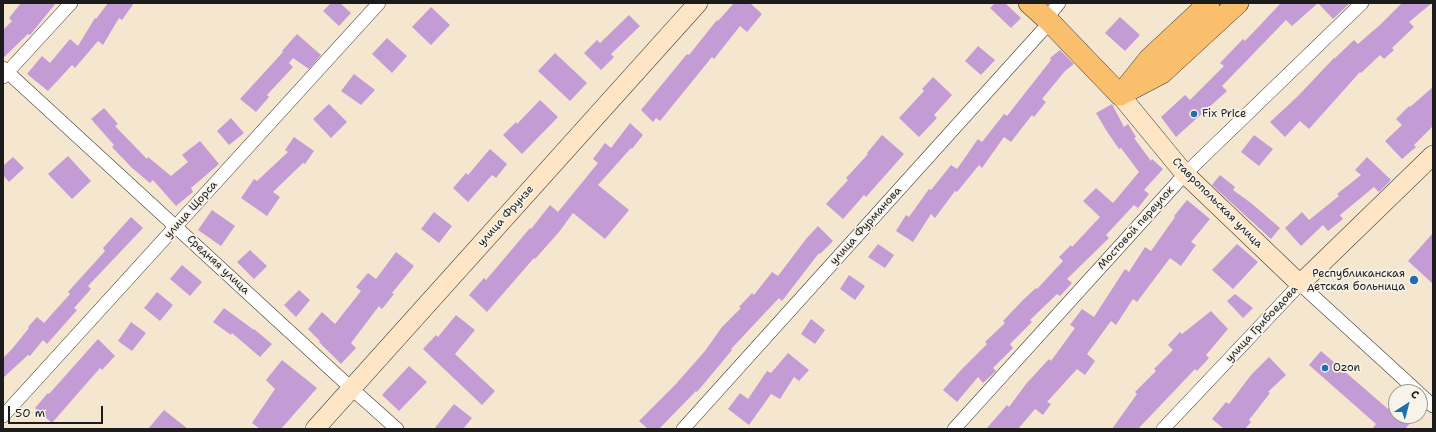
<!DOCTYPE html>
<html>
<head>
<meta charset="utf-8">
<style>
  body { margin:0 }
  #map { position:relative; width:1436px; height:432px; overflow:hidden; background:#f5e6d0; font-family:"Shantell Sans",sans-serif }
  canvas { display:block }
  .frame { position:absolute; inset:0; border:4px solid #1c1c1c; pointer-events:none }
  .north { position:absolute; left:1388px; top:384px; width:40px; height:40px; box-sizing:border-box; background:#f7f3e8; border:1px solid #9f9d96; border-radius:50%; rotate:36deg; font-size:11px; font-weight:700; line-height:16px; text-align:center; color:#1c1c1c }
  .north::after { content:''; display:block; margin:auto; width:14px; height:18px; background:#1f6fb2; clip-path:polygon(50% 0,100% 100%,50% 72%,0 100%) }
  .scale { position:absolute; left:8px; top:406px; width:95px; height:18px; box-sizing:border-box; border:2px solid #1c1c1c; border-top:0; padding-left:5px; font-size:12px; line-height:14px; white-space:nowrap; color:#1c1c1c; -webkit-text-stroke:3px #f7f3e8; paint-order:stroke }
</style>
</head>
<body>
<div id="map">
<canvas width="1436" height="432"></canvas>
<div class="frame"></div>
<div class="north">С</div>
<div class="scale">50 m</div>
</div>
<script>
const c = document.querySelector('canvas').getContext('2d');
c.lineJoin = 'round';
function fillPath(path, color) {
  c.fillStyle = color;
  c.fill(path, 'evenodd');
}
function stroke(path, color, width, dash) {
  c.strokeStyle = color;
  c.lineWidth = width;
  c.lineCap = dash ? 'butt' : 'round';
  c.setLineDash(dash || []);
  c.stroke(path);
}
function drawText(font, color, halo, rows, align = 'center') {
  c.font = font + ' "Shantell Sans",sans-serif';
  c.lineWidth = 3.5;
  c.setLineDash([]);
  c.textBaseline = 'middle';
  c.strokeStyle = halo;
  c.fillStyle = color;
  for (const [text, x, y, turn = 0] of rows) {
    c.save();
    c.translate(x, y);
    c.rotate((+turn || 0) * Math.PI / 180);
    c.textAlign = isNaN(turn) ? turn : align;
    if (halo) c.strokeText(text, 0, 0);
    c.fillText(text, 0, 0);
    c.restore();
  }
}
const building = new Path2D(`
  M 21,3 L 56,3 L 30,35 L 28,34 L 3,58 L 3,30 L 12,21 L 9,18 Z
  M 108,3 L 134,3 L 122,20 L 119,18 L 103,45 L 98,41 L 75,68 L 72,65 L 48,91 L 27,74 L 42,56 L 50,63 L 70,39 L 78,46 L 95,18 L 96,19 Z
  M 331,3 L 340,3 L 351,13 L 339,26 L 323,11 Z
  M 734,3 L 750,3 L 762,14 L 747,32 L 740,26 L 714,59 L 712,57 L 660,121 L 656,118 L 653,122 L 641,110 L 687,54 L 689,55 L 717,20 L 718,21 Z
  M 995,3 L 1005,3 L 1021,18 L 1011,28 L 990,8 Z
  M 1281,3 L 1318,3 L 1292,26 L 1286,20 L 1222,86 L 1227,91 L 1176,137 L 1161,117 L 1185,95 L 1190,100 L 1224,66 L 1220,63 L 1243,39 L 1245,41 Z
  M 1318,3 L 1350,3 L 1333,19 Z
  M 1402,3 L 1432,3 L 1409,22 L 1414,27 L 1392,48 L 1394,50 L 1384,59 L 1380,55 L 1361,73 L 1360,72 L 1309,129 L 1300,121 L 1285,137 L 1270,122 L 1298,96 L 1334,58 L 1335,58 L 1354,40 L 1358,44 L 1381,24 Z
  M 431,7 L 450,25 L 431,45 L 412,27 Z
  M 629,15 L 640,26 L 611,54 L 614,57 L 601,70 L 584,53 L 597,40 L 600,43 Z
  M 1120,17 L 1140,35 L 1125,51 L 1105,33 Z
  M 297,34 L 321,55 L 309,69 L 293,58 L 289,63 L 293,67 L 267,95 L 269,97 L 256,112 L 240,99 L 283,52 L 282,51 Z
  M 387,38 L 407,56 L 392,73 L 372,54 Z
  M 978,46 L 995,60 L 981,75 L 965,61 Z
  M 1060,50 L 1074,64 L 1065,71 L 1042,99 L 1046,102 L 1034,117 L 1032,115 L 1011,142 L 1004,137 L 982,168 L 979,165 L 957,192 L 955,191 L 935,218 L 931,214 L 913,242 L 896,231 L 906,215 L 909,217 L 929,189 L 931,190 L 951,165 L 957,169 L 978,139 L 982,142 L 1004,114 L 1007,116 L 1051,60 L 1050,58 Z
  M 555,53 L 587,83 L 570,101 L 538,71 Z
  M 354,74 L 375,90 L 361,105 L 341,91 Z
  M 933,77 L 952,95 L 934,115 L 937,118 L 919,137 L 899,118 L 924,91 L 922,89 Z
  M 1433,87 L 1433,126 L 1414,145 L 1416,147 L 1402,159 L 1385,141 L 1402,125 L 1396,119 L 1409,106 L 1410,107 Z
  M 540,100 L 558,117 L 522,154 L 503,135 L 516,122 L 517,124 Z
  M 329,104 L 347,122 L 331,138 L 313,119 Z
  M 1112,104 L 1124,127 L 1128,124 L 1136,137 L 1134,138 L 1151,161 L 1152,159 L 1163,169 L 1144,190 L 1149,194 L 1138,208 L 1134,205 L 1106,235 L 1109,238 L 1067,279 L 1072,283 L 1060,296 L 1057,294 L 1030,320 L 1032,322 L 1010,344 L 1013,348 L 993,368 L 996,371 L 983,383 L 978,377 L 957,402 L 943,390 L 961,370 L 987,344 L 985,342 L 1005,323 L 1003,321 L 1023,300 L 1036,288 L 1037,289 L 1063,261 L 1059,257 L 1071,245 L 1072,247 L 1100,217 L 1083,201 L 1096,188 L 1113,203 L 1139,172 L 1121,148 L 1119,149 L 1106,130 L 1096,113 Z
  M 104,108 L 118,124 L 115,126 L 147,159 L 148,157 L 171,176 L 188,162 L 182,155 L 200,141 L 219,164 L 191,188 L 193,192 L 176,206 L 153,180 L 150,183 L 132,168 L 112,147 L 114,145 L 91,119 Z
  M 231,118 L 244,133 L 229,145 L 217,131 Z
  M 630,123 L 643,135 L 632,149 L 631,148 L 598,185 L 629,210 L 605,239 L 573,213 L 559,232 L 535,259 L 534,258 L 487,312 L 469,295 L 484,278 L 486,280 L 530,228 L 531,229 L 550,205 L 558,212 L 598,163 L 593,159 L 605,143 L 611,148 Z
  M 882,135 L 904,154 L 866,197 L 864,195 L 843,219 L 826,204 L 848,180 L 846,178 L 868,154 L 867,153 Z
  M 1254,135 L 1273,149 L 1259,166 L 1241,152 Z
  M 294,137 L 314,151 L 305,164 L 303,163 L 273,192 L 280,197 L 267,216 L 241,198 L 254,179 L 257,181 L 288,152 L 285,150 Z
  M 490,149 L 507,164 L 496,178 L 492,175 L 468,202 L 453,188 L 466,173 L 468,175 Z
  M 68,156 L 91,181 L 72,199 L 48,174 Z
  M 13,157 L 24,168 L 9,182 L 3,175 L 3,166 Z
  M 1367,157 L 1391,180 L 1379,192 L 1374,187 L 1340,215 L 1343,219 L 1328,231 L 1323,225 L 1301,246 L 1285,228 L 1302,212 L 1309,220 L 1339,196 L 1337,194 L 1361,175 L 1355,170 Z
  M 1220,175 L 1235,187 L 1233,190 L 1251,203 L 1280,228 L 1271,239 L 1212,185 Z
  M 1187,200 L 1210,219 L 1191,242 L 1196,245 L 1181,266 L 1170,258 L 1137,302 L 1133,299 L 1116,325 L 1111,321 L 1087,354 L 1095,361 L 1085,375 L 1077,369 L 1047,402 L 1051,404 L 1043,415 L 1035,409 L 1018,429 L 986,429 L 1007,405 L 1009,407 L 1026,384 L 1049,359 L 1051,361 L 1075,328 L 1070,325 L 1082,309 L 1094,317 L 1125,269 L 1129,272 L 1145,247 L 1151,251 L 1175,217 L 1174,216 Z
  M 212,210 L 235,226 L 221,246 L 198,230 Z
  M 434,212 L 452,226 L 439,243 L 421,229 Z
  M 131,217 L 143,228 L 88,286 L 91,289 L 74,308 L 77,310 L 47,344 L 43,340 L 30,356 L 28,355 L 3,378 L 3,358 L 12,349 L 29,328 L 28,327 L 37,317 L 44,323 L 70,294 L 68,292 L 105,251 L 103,248 Z
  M 818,226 L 833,241 L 820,254 L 819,253 L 782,301 L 779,298 L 731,349 L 732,350 L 697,392 L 696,391 L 659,429 L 648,429 L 639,421 L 675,385 L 705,351 L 722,327 L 741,308 L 739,307 L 752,293 L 754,295 L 772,272 L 778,276 L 806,239 Z
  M 1433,233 L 1433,284 L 1408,261 Z
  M 878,244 L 894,255 L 885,268 L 868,257 Z
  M 1237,244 L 1258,262 L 1233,289 L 1212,270 Z
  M 250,250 L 267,266 L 254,279 L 237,262 Z
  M 396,252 L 414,266 L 392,293 L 394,294 L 382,309 L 379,306 L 351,343 L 356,348 L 341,364 L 319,342 L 320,341 L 308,329 L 322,312 L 335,324 L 361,291 L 356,287 L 368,273 L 376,279 Z
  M 182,265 L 202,282 L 190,296 L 170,279 Z
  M 849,275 L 865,286 L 855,300 L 840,289 Z
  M 299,290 L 310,300 L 296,317 L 284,305 Z
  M 157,292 L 173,305 L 160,321 L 144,308 Z
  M 1235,294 L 1253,308 L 1243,318 L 1227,301 Z
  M 224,308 L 254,330 L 254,329 L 272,344 L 260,357 L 232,333 L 231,335 L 213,322 Z
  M 1211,311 L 1228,329 L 1206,355 L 1209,358 L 1197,371 L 1195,369 L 1138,429 L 1112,429 L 1137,394 L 1135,392 L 1156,371 L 1154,369 L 1173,350 L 1168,345 L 1180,332 L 1182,334 Z
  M 456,315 L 475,330 L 455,354 L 495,391 L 482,405 L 423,349 L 436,335 L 438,337 Z
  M 811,319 L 825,330 L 815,344 L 801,334 Z
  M 131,322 L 146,333 L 132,351 L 118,341 Z
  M 98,339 L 115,356 L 102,370 L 100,368 L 52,423 L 35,408 L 48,393 L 49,394 Z
  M 1321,351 L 1388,409 L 1396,399 L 1396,416 L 1405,416 L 1412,421 L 1405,429 L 1372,429 L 1376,424 L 1309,365 Z
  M 788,353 L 809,370 L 799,381 L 794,377 L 780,399 L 771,394 L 749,425 L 728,409 L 740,393 L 748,399 L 767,371 L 771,373 Z
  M 1269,357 L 1286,375 L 1268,392 L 1270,393 L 1249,420 L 1251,422 L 1245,429 L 1224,429 L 1212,419 L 1226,402 L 1229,404 L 1251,375 Z
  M 282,360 L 317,388 L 281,429 L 260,429 L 252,423 L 275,389 L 266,380 Z
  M 409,366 L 427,382 L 399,411 L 382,395 Z
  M 454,404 L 472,418 L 463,429 L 434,429 Z
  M 164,410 L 188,429 L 148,429 Z`);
const street = new Path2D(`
  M 1046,19 L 1059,3
  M 3,68 L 351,388 L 397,429
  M 3,77 L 71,3
  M 1420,394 L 1433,406
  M 3,416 L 379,3
  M 683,429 L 1050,22
  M 954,429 L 1185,174 L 1362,3
  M 1163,429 L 1300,284 L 1418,392`);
const secondary = new Path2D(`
  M 1120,95 L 1185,174 L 1300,284 L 1433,155
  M 315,429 L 698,3`);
const primary = new Path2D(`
  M 1029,3 L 1050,22 L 1120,95
  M 1125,89 L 1149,59 L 1209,3
  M 1120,95 L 1162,73 L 1238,3`);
const markers = [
  [1194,114,4,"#1f6fb2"],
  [1414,280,5,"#1f6fb2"],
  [1325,368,4,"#1f6fb2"]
];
const poiNames = [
  ["Fix Price",1202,114],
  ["Республиканская",1405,274,"right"],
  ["детская больница",1405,287,"right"],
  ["Ozon",1333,368]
];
const streetNames = [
  ["Ставропольская улица",1217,203,45],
  ["улица Щорса",191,210,-48],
  ["улица Фрунзе",506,216,-48],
  ["улица Фурманова",866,226,-48],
  ["Мостовой переулок",1136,228,-48],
  ["Средняя улица",218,265,43],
  ["улица Грибоедова",1262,324,-47]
];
fillPath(building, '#c39cd5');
stroke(street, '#3d3a37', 14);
stroke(secondary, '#3d3a37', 20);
stroke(primary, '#3d3a37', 22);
stroke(street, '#fff', 13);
stroke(secondary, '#fde5c5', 19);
stroke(primary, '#f9bf6d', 21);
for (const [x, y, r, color] of markers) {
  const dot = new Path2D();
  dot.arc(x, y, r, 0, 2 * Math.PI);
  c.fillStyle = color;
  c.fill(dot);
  stroke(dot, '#f7f3e8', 1.5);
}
drawText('11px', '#1c1c1c', '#f7f3e8', poiNames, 'left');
drawText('11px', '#1c1c1c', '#f7f3e8', streetNames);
</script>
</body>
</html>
